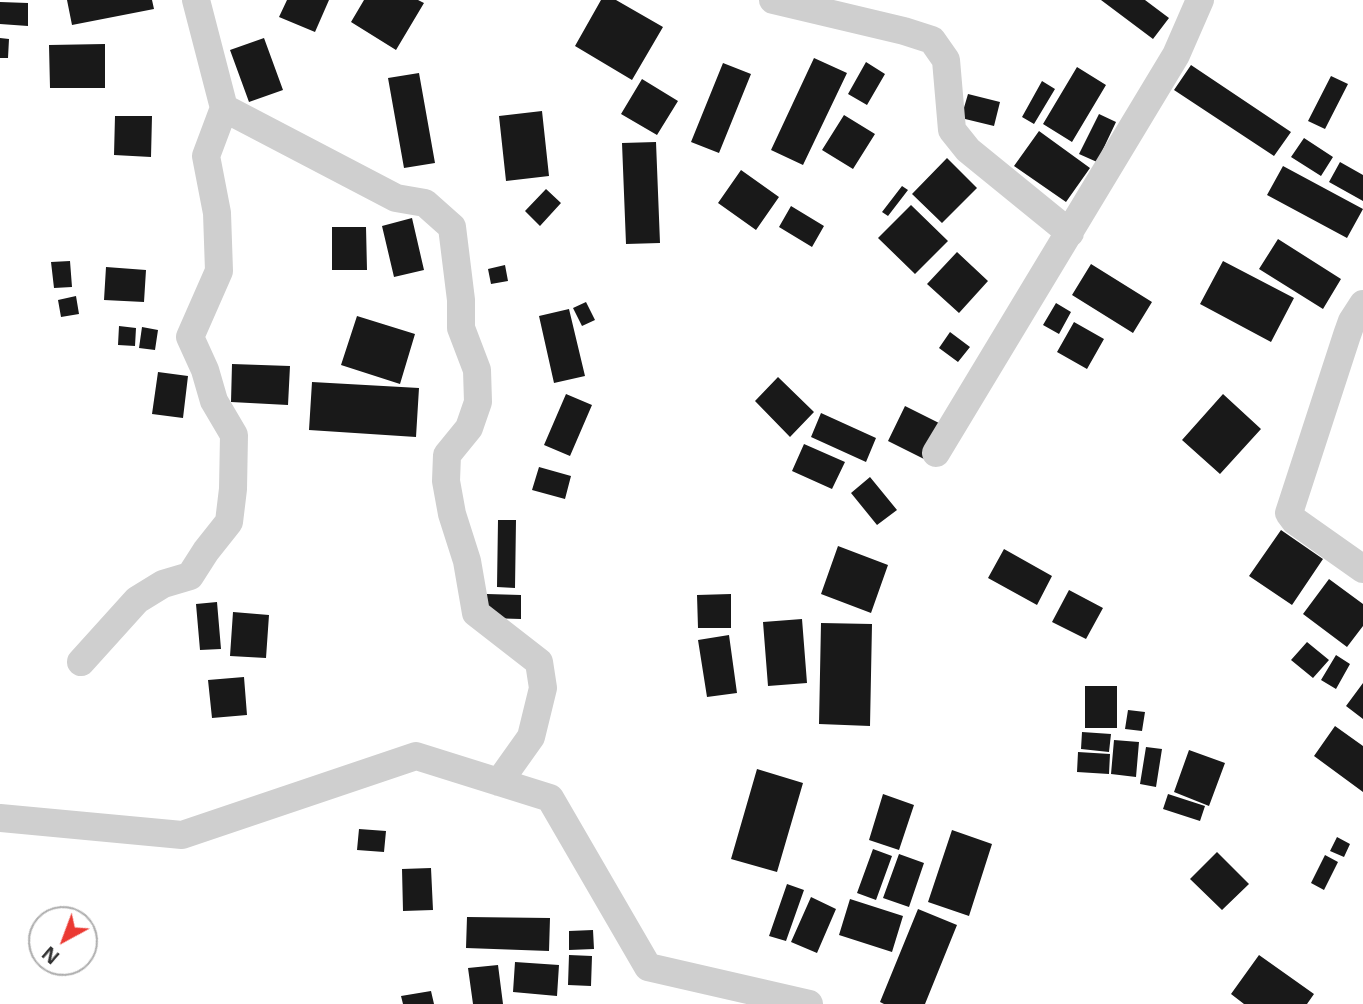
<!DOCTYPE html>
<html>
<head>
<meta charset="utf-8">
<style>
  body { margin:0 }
  #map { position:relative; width:1363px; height:1004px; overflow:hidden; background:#fff; font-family:"Noto Sans",sans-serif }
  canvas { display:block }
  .north { position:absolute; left:28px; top:906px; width:70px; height:70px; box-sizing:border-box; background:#fff; border:2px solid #adadad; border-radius:50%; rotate:221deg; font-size:19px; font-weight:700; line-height:28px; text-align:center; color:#323232 }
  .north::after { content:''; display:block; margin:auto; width:24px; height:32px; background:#eb3932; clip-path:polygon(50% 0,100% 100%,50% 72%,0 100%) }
</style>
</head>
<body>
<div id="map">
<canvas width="1363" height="1004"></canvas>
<div class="north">N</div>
</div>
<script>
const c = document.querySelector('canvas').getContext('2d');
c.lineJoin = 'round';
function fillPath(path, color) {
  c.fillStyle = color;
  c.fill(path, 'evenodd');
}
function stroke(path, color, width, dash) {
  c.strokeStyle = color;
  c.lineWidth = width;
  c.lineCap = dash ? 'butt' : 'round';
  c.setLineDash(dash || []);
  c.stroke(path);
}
const building = new Path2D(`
  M 67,0 L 152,0 L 154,9 L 72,25 Z
  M 287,0 L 329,0 L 315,32 L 279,17 Z
  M 364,0 L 418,0 L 424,3 L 396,50 L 351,22 Z
  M 601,0 L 616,0 L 663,27 L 632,80 L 575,46 Z
  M 1101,0 L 1145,0 L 1169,18 L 1153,39 Z
  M 0,2 L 28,3 L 28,26 L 0,24 Z
  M 0,38 L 9,39 L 8,58 L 0,58 Z
  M 264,38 L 283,90 L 249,102 L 230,50 Z
  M 105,44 L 105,88 L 50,88 L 49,45 Z
  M 814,58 L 847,73 L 803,165 L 771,150 Z
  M 866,62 L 885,74 L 867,105 L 848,94 Z
  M 723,63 L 751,74 L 719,153 L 691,142 Z
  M 1191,65 L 1291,132 L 1274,156 L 1174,90 Z
  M 1077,67 L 1106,85 L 1072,142 L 1043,124 Z
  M 419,73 L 435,163 L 404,168 L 388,78 Z
  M 1331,76 L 1348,84 L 1325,129 L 1308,121 Z
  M 642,79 L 678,101 L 657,135 L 621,114 Z
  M 1042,81 L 1055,89 L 1034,124 L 1022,117 Z
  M 968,94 L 1000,102 L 994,126 L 961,118 Z
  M 542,111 L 549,176 L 506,181 L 499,116 Z
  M 1099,114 L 1116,122 L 1097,162 L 1079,154 Z
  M 844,115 L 875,134 L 853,169 L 822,150 Z
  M 115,116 L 152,116 L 151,157 L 114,155 Z
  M 1039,131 L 1090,168 L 1066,202 L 1014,166 Z
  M 1304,138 L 1333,157 L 1321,176 L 1291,157 Z
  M 656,142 L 660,243 L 626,244 L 622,143 Z
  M 947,158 L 977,188 L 942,223 L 912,194 Z
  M 1340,162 L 1363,175 L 1363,201 L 1329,182 Z
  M 1283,166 L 1363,209 L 1347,238 L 1267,195 Z
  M 741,170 L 779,197 L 756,230 L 718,203 Z
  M 902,186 L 908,190 L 888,216 L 882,212 Z
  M 546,189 L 561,203 L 540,226 L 525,211 Z
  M 911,205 L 948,241 L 915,274 L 878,238 Z
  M 791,206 L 824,226 L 812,247 L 779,227 Z
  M 412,218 L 424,270 L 394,277 L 382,226 Z
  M 332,227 L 366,227 L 367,270 L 332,270 Z
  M 1278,239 L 1341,279 L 1323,309 L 1259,269 Z
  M 957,252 L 988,281 L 959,313 L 927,284 Z
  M 70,261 L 72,287 L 54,288 L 51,262 Z
  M 1223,261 L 1294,298 L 1271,342 L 1200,304 Z
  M 1091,264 L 1152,302 L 1133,333 L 1072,295 Z
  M 505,265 L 508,281 L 491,284 L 488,269 Z
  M 106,267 L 146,270 L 144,302 L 104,300 Z
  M 76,296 L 79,314 L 61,317 L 58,300 Z
  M 586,302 L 595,320 L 582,326 L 573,308 Z
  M 1056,303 L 1071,312 L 1059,334 L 1043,325 Z
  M 569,309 L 585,376 L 554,383 L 539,316 Z
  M 357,316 L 415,334 L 400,384 L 341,365 Z
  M 1074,322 L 1104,339 L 1087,369 L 1057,352 Z
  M 119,326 L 136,328 L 135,346 L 118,345 Z
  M 142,327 L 158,330 L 155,350 L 139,348 Z
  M 950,332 L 970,347 L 958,362 L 939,348 Z
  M 232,364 L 290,366 L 288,405 L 231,402 Z
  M 158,372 L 188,376 L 183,418 L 152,414 Z
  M 778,377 L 814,412 L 790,437 L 755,401 Z
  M 312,382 L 419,388 L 416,437 L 309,430 Z
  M 566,394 L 592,405 L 570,456 L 544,445 Z
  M 1223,394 L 1261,429 L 1220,474 L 1182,440 Z
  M 905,406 L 943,425 L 926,460 L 888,441 Z
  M 821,413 L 876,438 L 866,462 L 811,437 Z
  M 804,444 L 845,462 L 832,489 L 792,471 Z
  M 539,467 L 571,476 L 565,499 L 532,490 Z
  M 870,477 L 897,510 L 877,525 L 851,493 Z
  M 498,520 L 516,520 L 515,588 L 497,587 Z
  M 1281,530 L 1323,559 L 1292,605 L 1249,576 Z
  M 838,546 L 888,565 L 871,613 L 821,594 Z
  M 1004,549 L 1052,576 L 1037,605 L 988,578 Z
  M 1329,579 L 1363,604 L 1363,626 L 1347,647 L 1303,614 Z
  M 1069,590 L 1103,608 L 1086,639 L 1052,622 Z
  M 487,594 L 521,595 L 521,619 L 487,618 Z
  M 731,594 L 731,628 L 698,628 L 697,595 Z
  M 217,602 L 221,649 L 200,650 L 196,604 Z
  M 233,612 L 269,615 L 266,658 L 230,656 Z
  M 802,619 L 807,683 L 768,686 L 763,622 Z
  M 821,623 L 872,624 L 870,726 L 819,724 Z
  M 729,635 L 737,693 L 707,697 L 698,640 Z
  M 1307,642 L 1329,660 L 1313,678 L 1291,660 Z
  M 1336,655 L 1350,664 L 1336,689 L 1321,680 Z
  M 244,677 L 247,715 L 212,718 L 208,680 Z
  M 1363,683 L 1363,719 L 1346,706 Z
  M 1085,686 L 1117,686 L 1117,728 L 1085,728 Z
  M 1128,710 L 1145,712 L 1142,731 L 1125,729 Z
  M 1335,726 L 1363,746 L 1363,792 L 1314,756 Z
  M 1082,732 L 1111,734 L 1109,752 L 1081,749 Z
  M 1114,740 L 1139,742 L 1136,777 L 1111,774 Z
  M 1146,747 L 1162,749 L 1156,787 L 1140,784 Z
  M 1189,750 L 1225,763 L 1209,806 L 1174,792 Z
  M 1078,752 L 1110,754 L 1109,774 L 1077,772 Z
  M 757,769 L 803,783 L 777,872 L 731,859 Z
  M 883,794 L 914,805 L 899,850 L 869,840 Z
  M 1168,794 L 1205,806 L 1200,821 L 1163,809 Z
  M 359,829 L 386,831 L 384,852 L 357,850 Z
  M 952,830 L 992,844 L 969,916 L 928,902 Z
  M 1337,837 L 1350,844 L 1344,857 L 1330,851 Z
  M 873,849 L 892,856 L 876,900 L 857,893 Z
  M 1217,852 L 1249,884 L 1222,910 L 1190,879 Z
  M 899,854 L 924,863 L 909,907 L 883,898 Z
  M 1325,855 L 1338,862 L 1324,890 L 1311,883 Z
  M 431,868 L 433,910 L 403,911 L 402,869 Z
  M 787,884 L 804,890 L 786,941 L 769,936 Z
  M 811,897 L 836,909 L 817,953 L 791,942 Z
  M 850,899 L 903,916 L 892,952 L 839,935 Z
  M 918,909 L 957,925 L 925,1004 L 884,1004 L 880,1002 Z
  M 467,917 L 550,918 L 549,951 L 466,948 Z
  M 593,930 L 594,949 L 569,950 L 569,931 Z
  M 569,955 L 592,956 L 591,986 L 568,985 Z
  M 1259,955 L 1314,994 L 1307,1004 L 1244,1004 L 1231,994 Z
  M 515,962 L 559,965 L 557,996 L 513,992 Z
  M 498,965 L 503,1004 L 473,1004 L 468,968 Z
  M 431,991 L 434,1004 L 403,1004 L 401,996 Z`);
const street = new Path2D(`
  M 773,0 L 904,31 L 932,40 L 946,60 L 952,130 L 968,150 L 1070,233
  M 224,108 L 396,198 L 425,203 L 452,227 L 461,300 L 461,328 L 477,370 L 478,402 L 469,428 L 447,455 L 446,481 L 452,514 L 467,561 L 476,613 L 539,662 L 543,688 L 531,737 L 499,782
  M 1363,304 L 1352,321 L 1347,335 L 1289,513 L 1295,521 L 1363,569
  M 936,453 L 1176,55 L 1200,0
  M 81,662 L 137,600 L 163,584 L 190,576 L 206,551 L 229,522 L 233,489 L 234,435 L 214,401 L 205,370 L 190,337 L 219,271 L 217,213 L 206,156 L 224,108 L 196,0
  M 0,818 L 182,835 L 416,756 L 550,798 L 648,967 L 809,1004`);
fillPath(building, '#191919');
stroke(street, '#cfcfcf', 28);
</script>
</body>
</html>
